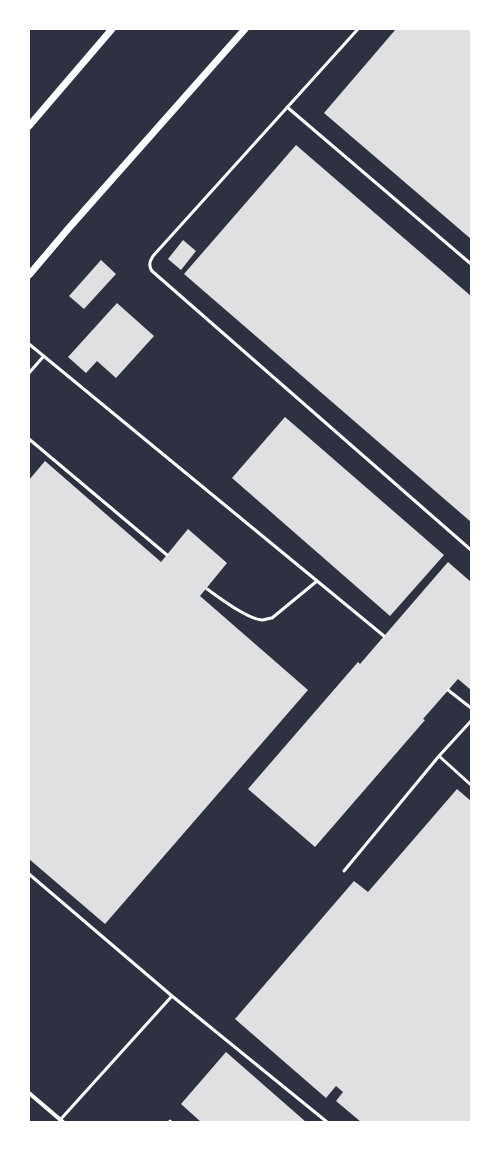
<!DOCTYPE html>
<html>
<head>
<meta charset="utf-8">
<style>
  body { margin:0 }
  #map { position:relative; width:500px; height:1151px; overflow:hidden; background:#2d3142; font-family:"Public Sans",sans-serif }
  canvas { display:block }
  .frame { position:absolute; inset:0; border:30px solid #fff; pointer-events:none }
</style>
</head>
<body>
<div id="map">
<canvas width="500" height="1151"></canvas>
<div class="frame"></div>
</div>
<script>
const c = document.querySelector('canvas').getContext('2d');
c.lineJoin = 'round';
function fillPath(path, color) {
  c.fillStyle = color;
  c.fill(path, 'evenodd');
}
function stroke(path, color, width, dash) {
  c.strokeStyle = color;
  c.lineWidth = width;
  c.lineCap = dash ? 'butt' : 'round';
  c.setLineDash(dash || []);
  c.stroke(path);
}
const building = new Path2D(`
  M 396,29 L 471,29 L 471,239 L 324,113 Z
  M 296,145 L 471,296 L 471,522 L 184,274 Z
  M 183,240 L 196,251 L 181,270 L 168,259 Z
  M 101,260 L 116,274 L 84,309 L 69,296 Z
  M 117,303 L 154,336 L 116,378 L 97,361 L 86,373 L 68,357 Z
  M 285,417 L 444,555 L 390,616 L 232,478 Z
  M 45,461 L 161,562 L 188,529 L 227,563 L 200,596 L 308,690 L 105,924 L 29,859 L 29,480 Z
  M 448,562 L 471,582 L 471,690 L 458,679 L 423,719 L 425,720 L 315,847 L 248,789 L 358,662 L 360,664 Z
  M 457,789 L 471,801 L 471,1122 L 361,1122 L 336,1101 L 343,1092 L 336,1086 L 326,1098 L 235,1019 L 354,881 L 368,892 Z
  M 226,1052 L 306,1122 L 201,1122 L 181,1104 Z`);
const service = new Path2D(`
  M 358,29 L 153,256 C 150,261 148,265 152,271 L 471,550
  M 287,107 L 471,264
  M 29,344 L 384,636
  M 29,373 L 43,357
  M 29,439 L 167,555
  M 207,589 C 220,598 247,619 262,620 C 265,620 269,618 272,618 L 317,581
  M 448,690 L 471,708
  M 471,721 L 439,756 L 471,785
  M 344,871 L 439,756
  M 29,874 L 172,996 L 327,1122
  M 60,1120 L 172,996
  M 170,1121 L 171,1122`);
const minor = new Path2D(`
  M 29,1093 L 63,1122`);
const tertiary = new Path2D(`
  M 29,126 L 112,29
  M 29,275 L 68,229 L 245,29`);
fillPath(building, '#e0e0e3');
stroke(service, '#fff', 3);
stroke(minor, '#fff', 4);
stroke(tertiary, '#fff', 7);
</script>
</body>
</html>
